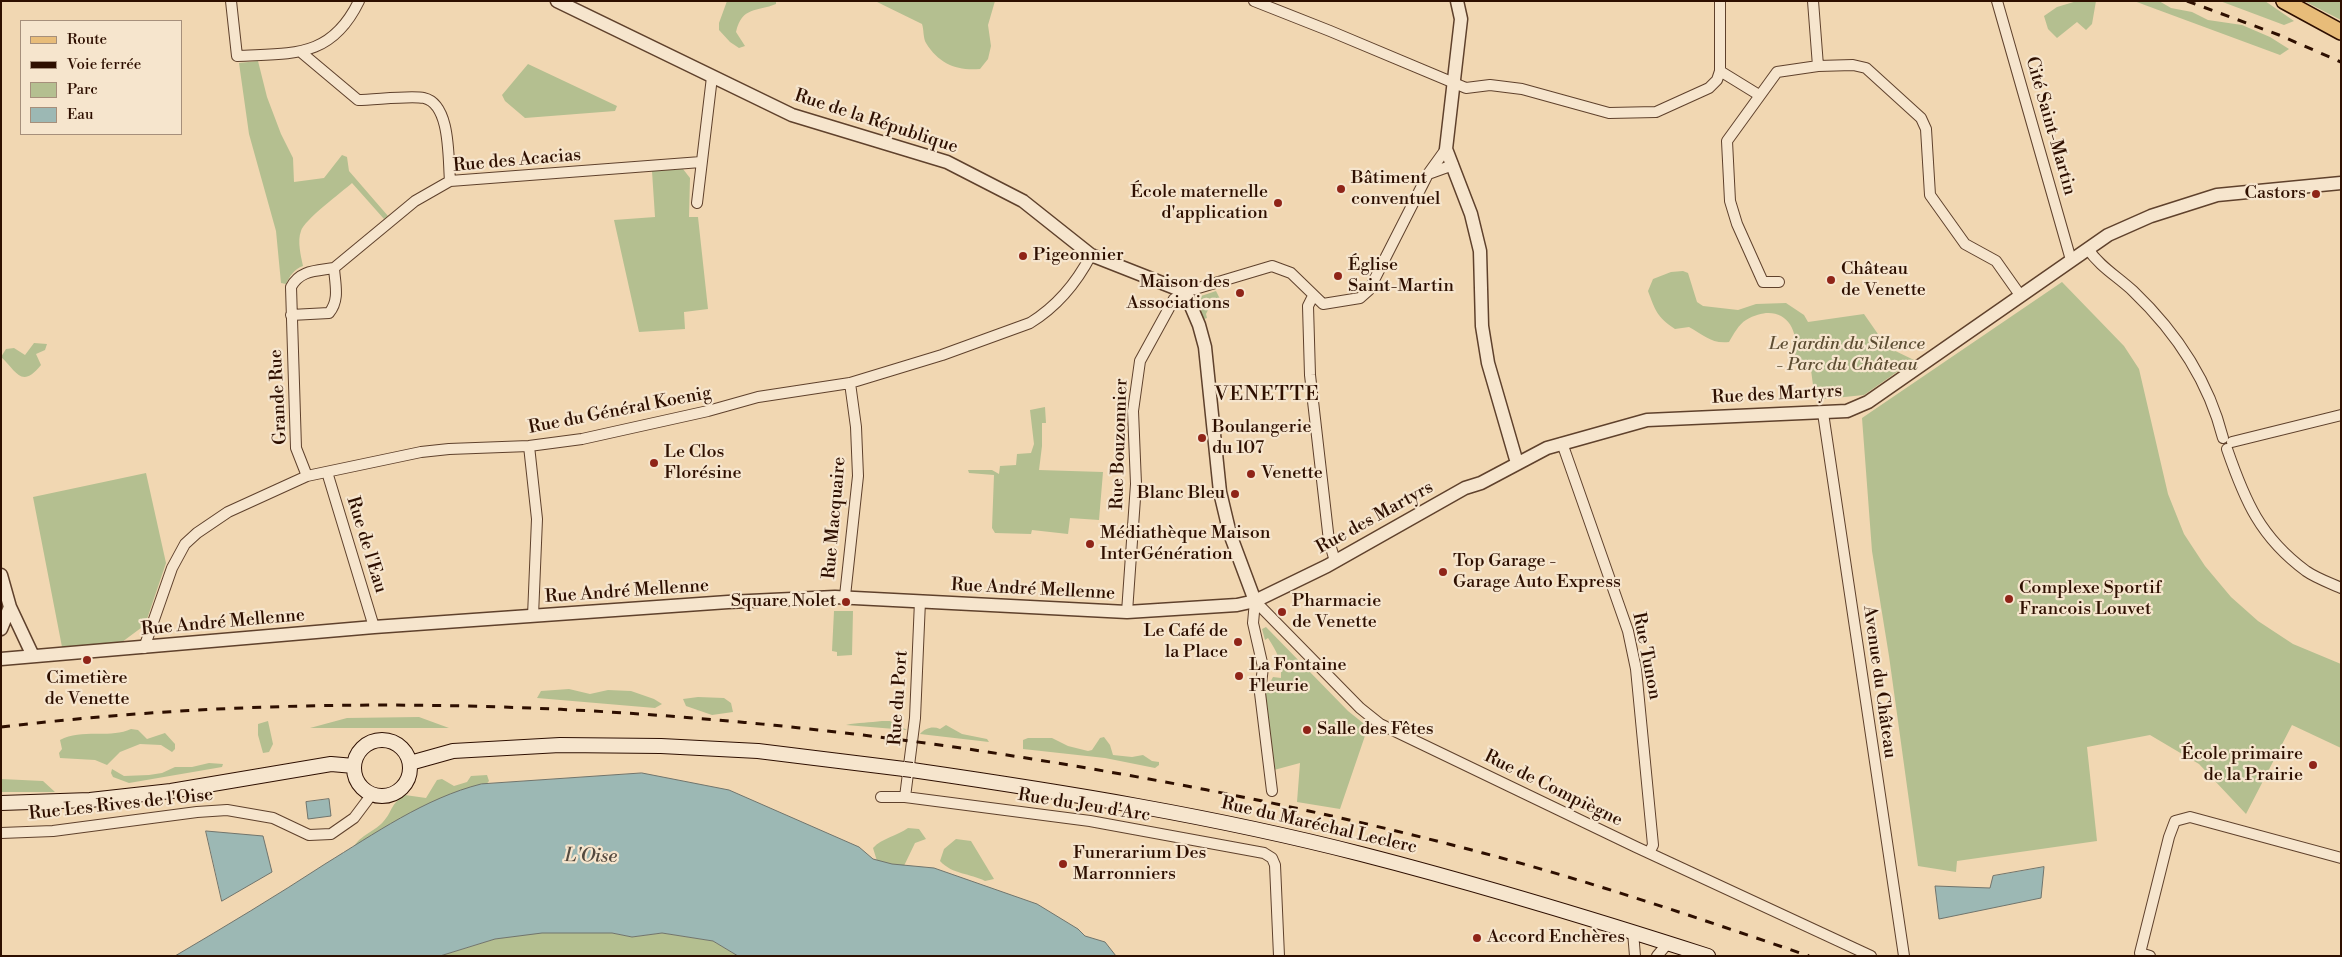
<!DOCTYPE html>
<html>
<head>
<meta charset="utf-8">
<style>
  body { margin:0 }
  #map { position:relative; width:2342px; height:957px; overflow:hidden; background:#f1d7b2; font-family:"Libre Bodoni",serif }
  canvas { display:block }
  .frame { position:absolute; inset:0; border:2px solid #2e0f00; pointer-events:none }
  .legend { position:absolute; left:20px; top:20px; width:162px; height:115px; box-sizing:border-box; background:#f6e5cd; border:1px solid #a68f7b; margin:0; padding:6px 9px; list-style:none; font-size:15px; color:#2e0f00 }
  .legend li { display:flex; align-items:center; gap:10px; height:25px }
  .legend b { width:25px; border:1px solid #a68f7b }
</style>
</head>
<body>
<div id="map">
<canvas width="2342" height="957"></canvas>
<div class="frame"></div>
<ul class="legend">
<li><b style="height:6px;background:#e8bc79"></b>Route</li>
<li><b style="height:6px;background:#2e0f00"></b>Voie ferrée</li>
<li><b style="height:14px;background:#b4bf90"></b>Parc</li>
<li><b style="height:14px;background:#9cb8b4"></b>Eau</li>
</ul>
</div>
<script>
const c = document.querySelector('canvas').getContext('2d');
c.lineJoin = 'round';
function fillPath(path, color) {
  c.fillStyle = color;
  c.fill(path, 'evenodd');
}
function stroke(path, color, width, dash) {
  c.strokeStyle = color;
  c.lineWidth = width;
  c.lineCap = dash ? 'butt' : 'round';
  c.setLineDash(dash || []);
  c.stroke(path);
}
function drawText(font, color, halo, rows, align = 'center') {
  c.font = font + ' "Libre Bodoni",serif';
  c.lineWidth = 4.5;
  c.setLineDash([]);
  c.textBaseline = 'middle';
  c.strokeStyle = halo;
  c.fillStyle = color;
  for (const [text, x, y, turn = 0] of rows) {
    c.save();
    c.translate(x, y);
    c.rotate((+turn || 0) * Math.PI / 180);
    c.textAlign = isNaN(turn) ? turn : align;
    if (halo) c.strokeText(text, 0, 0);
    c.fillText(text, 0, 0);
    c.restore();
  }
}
const green = new Path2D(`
  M 727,1 L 776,1 L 776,4 C 757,12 742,6 736,32 L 745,46 L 739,48 L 730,42 L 719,30 L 719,23 Z
  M 875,1 L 995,1 L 988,25 L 991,46 L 988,59 L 980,69 C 957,71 939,64 926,43 C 923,38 924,30 922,24 Z
  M 2077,1 L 2096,1 L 2092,24 L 2086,30 L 2077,22 L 2057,38 L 2048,29 L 2044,16 L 2057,7 Z
  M 2134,1 L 2159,1 L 2171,8 L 2192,12 L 2208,20 L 2242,25 L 2270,37 L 2289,49 L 2280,55 Z
  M 2220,1 L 2265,1 L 2294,21 L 2284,25 Z
  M 2304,1 L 2341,1 L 2341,20 Z
  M 258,61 L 267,97 L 281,134 L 293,158 L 294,182 L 324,178 L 342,155 L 347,157 L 349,171 L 388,216 L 384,219 L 352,183 C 342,192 304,220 301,231 C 297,241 301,256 303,266 C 294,269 290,276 286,284 L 281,283 L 276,231 L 249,134 L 239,63 Z
  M 528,64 L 617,106 L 615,111 L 525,118 L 505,101 L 502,95 Z
  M 683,169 L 690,178 L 689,217 L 698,217 L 708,309 L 684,312 L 685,329 L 639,332 L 614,220 L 655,217 L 652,171 Z
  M 1683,271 L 1688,273 L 1697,302 L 1703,306 L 1738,310 L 1756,304 L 1786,303 L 1804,315 L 1808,322 L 1864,314 L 1887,347 L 1914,360 L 1864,395 L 1815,400 L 1811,370 L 1801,371 L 1799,357 L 1795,355 C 1800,321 1777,302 1746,320 C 1739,324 1733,335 1729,342 C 1711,344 1704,335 1689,327 L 1675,329 C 1657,317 1655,310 1648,291 L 1653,279 L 1671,272 Z
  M 2062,282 L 2124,346 L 2139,369 L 2168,494 L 2184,534 L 2205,566 L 2231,597 L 2258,621 L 2293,644 L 2341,664 L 2341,748 L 2292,725 L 2246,814 L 2199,764 L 2150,735 L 2087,747 L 2097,841 L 1957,861 L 1956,872 L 1918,866 L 1889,656 L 1872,551 L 1862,418 Z
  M 1216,291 L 1220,299 L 1213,300 L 1206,314 L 1207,318 L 1204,319 L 1196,301 L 1198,297 Z
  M 34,343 L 47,344 L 45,350 L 36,354 L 41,365 C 21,390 16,370 1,357 L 6,349 L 14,348 L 25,355 Z
  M 1045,407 L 1046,423 L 1042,423 L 1042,446 L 1039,470 L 1103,472 L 1099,520 L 1070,518 L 1068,534 L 1032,530 L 1031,534 L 995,533 L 992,528 L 994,475 L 969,473 L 968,470 L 992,470 L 999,474 L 1000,466 L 1016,465 L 1017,454 L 1031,453 L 1034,444 L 1030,410 Z
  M 146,473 L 166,563 L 145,625 L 122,642 L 62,647 L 33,497 Z
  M 834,611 L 853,611 L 852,655 L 837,656 L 837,652 L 832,651 Z
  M 1266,627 L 1348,711 L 1368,727 L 1340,809 L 1297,802 L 1300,763 L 1274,770 L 1272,777 L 1265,692 L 1273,677 L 1281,678 C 1282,661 1277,652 1268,638 L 1265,640 L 1262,629 Z
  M 569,689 L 590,694 L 608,690 L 631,691 L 654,699 L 662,704 L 655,708 L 537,698 L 541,691 Z
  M 698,697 L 724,698 L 731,703 L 733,712 L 712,715 L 686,706 L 683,699 Z
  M 419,717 L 449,728 L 310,728 L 347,718 Z
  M 268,721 L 273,744 L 269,752 L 263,753 L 258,735 L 258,724 Z
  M 882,721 L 890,721 L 907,730 L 846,725 C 858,722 870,723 882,721 Z
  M 946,725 L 962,734 L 987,739 L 989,742 L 920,734 C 925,728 933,726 940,729 Z
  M 131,729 L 138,730 L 147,739 L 165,733 L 175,744 L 175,749 L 172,752 L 161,745 L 140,744 L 120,752 L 107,765 L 95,760 L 60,758 L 59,753 L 62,749 L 60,740 C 82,728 109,739 131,729 Z
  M 1104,737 L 1110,745 L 1113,755 L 1132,757 L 1143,755 L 1152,761 L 1159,762 L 1159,765 L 1155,768 L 1105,758 L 1023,749 L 1023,740 L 1028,738 L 1052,738 L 1068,746 L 1088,751 L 1092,750 L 1100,738 Z
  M 209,763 L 223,764 L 222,767 L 129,783 L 113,777 L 111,773 L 112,769 L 124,776 L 149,775 L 162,773 L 175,767 L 192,767 Z
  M 487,775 L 489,781 L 484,787 L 352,851 C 357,836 373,833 383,822 C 393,811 390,804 405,795 L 426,798 L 437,780 L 442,779 L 454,786 L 467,782 L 471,776 Z
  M 1,779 L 43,781 L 55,792 L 1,792 Z
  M 908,828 L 919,829 L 926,839 L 915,843 L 902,870 L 877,861 L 873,848 C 882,838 897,836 908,828 Z
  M 956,839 L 971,841 L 994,879 L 985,881 C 970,873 953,875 940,861 L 944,849 Z
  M 539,932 L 612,933 L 632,937 L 662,933 L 713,941 L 738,956 L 440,956 L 495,939 Z`);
const water = new Path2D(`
  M 642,773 L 729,790 L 859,847 L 873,859 L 892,864 L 934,868 L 1037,904 L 1078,929 L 1085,936 L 1105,942 L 1116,956 L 738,956 L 713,941 L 662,933 L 632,937 L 612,933 L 542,933 L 495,939 L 440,956 L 175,956 C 226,926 276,896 325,864 C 374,834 425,798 481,784 Z
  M 329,799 L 331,816 L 308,819 L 306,802 Z
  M 206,831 L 263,836 L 272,872 L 222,901 Z
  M 2044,867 L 2041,898 L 1939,919 L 1935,886 L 1990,888 L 1993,876 Z`);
const minor = new Path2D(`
  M 231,1 L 237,56 C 292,53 331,59 359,1
  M 1254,1 L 1330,31 L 1466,88 L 1490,85 L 1522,89 L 1609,113 L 1656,112 L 1709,88 L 1717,80 L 1720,71 L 1720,1
  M 1813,1 L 1818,66
  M 1997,1 L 2071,260
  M 302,53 L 358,100 C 374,100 411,95 424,98 C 451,104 448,159 450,181
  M 1720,71 L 1759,95
  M 1446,149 L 1428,174 L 1453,165
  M 697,203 L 712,77
  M 2088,249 C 2099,266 2118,277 2133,291 C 2176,332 2208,379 2223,438
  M 334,268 L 415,201 L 450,181 L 701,162
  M 1779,282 L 1763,282 L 1737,224 L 1730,201 L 1727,141 L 1777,72 L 1818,66 L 1853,65 L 1866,68 L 1921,118 L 1926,129 L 1930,195 L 1965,244 L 1996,261 L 2020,295
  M 1313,296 L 1308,306 L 1310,375 L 1329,541 L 1335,561
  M 291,315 L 329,313 C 340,300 335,284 334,268
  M 1823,413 L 1904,956
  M 2232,442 L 2341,415
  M 1562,443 L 1628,631 L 1636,669 L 1653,845 L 1649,853
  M 529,446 L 537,519 L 533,616
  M 2227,449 C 2245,501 2260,537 2306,571 C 2316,578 2330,583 2341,588
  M 327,472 L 374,627
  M 307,476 L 296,448 L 291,287 C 300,270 316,271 334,268
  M 845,596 L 858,476 L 856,427 L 850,383
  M 1255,601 L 1360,708 L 1380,724 L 1636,847 L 1871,956
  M 1255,601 L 1253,623 L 1263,667 L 1260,693 L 1272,791
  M 1127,612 L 1136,484 L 1133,411 L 1140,361 L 1174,299 L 1185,292 L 1272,266 L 1291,273 L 1323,304 L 1360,298 L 1369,290 L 1428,174
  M 144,648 L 172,568 L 185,544 L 197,533 L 228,512 L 307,476 L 421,452 L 449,449 L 529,446 L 582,439 L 708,411 L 758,397 L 850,383 L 942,355 L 1030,323 C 1056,307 1077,282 1091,255
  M 881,797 L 905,797 L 1090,821 L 1264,853 L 1272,858 L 1275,865 L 1279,956
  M 905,797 L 915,718 L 920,601
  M 1,833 L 53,831 L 197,812 L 227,810 L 273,818 L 309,835 L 331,834 L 354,818 L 372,794
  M 1633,932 L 1635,956
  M 1657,956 L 1668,943
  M 2150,956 L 2140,953 L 2169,837 L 2175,821 L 2190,817 L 2341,858`);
const tertiary = new Path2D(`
  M 557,1 L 792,115 L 947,162 L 1023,201 L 1091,255 L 1185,292 L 1199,325 L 1205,347 L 1220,492 L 1230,534 L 1255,601
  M 1457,1 L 1461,19 L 1446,149 L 1471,214 L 1480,251 L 1482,326 L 1488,363 L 1517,463
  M 1,575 L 10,607 L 33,656
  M 1,629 L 10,607
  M 1,659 L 374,627 L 728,602 L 835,597 L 1127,612 L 1237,605 L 1255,601 L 1327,566 L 1465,488 L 1481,483 L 1547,448 L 1647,420 L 1847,411 L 1868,402 L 2108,235 L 2151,216 L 2217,195 L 2341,183`);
const secondary = new Path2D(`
  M354 768a28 28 0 1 1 56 0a28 28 0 1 1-56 0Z
  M 410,763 L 453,751 L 560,745 L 661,746 L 758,751 L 904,769
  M 912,770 C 1063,792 1213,816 1361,854 C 1478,884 1593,919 1708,956
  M 1,803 L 90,800 L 171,791 L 331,764 L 354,766`);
const primary = new Path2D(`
  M 2284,1 L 2341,32`);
const rail = new Path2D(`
  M 2187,1 L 2279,35 L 2341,62
  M 1,727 C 322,689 648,703 968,749 C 1141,775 1314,808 1483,853 C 1593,882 1701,919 1809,956`);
const secondaryBridge = new Path2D(`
  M 904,769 L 912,770`);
const markers = [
  [1341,189,5,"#8f2418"],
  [2316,194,5,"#8f2418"],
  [1278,203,5,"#8f2418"],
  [1023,256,5,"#8f2418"],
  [1338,276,5,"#8f2418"],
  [1831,280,5,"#8f2418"],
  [1240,293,5,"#8f2418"],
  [1202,438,5,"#8f2418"],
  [654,463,5,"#8f2418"],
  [1251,474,5,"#8f2418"],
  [1235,494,5,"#8f2418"],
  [1090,544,5,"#8f2418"],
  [1443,572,5,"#8f2418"],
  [2009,599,5,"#8f2418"],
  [846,602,5,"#8f2418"],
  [1282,612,5,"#8f2418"],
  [1238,642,5,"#8f2418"],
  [87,660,5,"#8f2418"],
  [1239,676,5,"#8f2418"],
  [1307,730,5,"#8f2418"],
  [2313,765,5,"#8f2418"],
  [1063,864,5,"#8f2418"],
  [1477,938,5,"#8f2418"]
];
const streetNames = [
  ["Rue de la République",876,122,18],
  ["Cité Saint-Martin",2050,126,74],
  ["Rue des Acacias",517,161,-5],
  ["Rue des Martyrs",1777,395,-3],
  ["Grande Rue",279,397,-93],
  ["Rue du Général Koenig",620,411,-11],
  ["Rue Bouzonnier",1120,444,-88],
  ["Rue Macquaire",835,518,-85],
  ["Rue des Martyrs",1375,518,-29],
  ["Rue de l'Eau",366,545,73],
  ["Rue André Mellenne",1033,590,3],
  ["Rue André Mellenne",627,592,-4],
  ["Rue André Mellenne",223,623,-5],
  ["Rue Tunon",1646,656,79],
  ["Avenue du Château",1879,682,82],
  ["Rue du Port",899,698,-86],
  ["Rue de Compiègne",1553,789,26],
  ["Rue Les Rives de l'Oise",121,805,-6],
  ["Rue du Jeu d'Arc",1084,806,9],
  ["Rue du Maréchal Leclerc",1319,826,13]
];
const poiNames = [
  ["Bâtiment",1351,179],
  ["conventuel",1351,200],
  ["École maternelle",1268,193,"right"],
  ["d'application",1268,214,"right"],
  ["Castors",2306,194,"right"],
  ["Pigeonnier",1033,256],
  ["Église",1348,266],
  ["Saint-Martin",1348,287],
  ["Château",1841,270],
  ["de Venette",1841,291],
  ["Maison des",1230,283,"right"],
  ["Associations",1230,304,"right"],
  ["Boulangerie",1212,428],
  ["du 107",1212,449],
  ["Le Clos",664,453],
  ["Florésine",664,474],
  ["Venette",1261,474],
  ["Blanc Bleu",1225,494,"right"],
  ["Médiathèque Maison",1100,534],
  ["InterGénération",1100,555],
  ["Top Garage -",1453,562],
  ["Garage Auto Express",1453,583],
  ["Complexe Sportif",2019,589],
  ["Francois Louvet",2019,610],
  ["Square Nolet",836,602,"right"],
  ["Pharmacie",1292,602],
  ["de Venette",1292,623],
  ["Le Café de",1228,632,"right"],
  ["la Place",1228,653,"right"],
  ["La Fontaine",1249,666],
  ["Fleurie",1249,687],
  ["Cimetière",87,679,"center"],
  ["de Venette",87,700,"center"],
  ["Salle des Fêtes",1317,730],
  ["École primaire",2303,755,"right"],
  ["de la Prairie",2303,776,"right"],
  ["Funerarium Des",1073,854],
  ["Marronniers",1073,875],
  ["Accord Enchères",1487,938]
];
const parkNames = [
  ["Le jardin du Silence",1847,345],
  ["- Parc du Château",1847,366]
];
const waterNames = [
  ["L'Oise",591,857,1]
];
const quarterNames = [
  ["VENETTE",1267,395]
];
fillPath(green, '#b4bf90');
fillPath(water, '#9cb8b4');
stroke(water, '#70746c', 1);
stroke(minor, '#5f412c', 12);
stroke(tertiary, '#5f412c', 15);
stroke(secondary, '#2e0f00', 16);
stroke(primary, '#2e0f00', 18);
stroke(minor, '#f6e5cd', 10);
stroke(tertiary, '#f6e5cd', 12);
stroke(secondary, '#f6e5cd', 14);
stroke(primary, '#e8bc79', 15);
stroke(rail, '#2e0f00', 3, [9, 9]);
stroke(secondaryBridge, '#2e0f00', 16, []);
stroke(secondaryBridge, '#f6e5cd', 14);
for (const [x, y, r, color] of markers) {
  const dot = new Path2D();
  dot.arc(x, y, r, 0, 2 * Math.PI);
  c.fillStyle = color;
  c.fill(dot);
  stroke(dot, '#f6e5cd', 2);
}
drawText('18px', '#2e0f00', '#f6e5cd', streetNames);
drawText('18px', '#2e0f00', '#f6e5cd', poiNames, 'left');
drawText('italic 18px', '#5d4d32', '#f6e5cd', parkNames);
drawText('italic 19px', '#544a3f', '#f6e5cd', waterNames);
c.letterSpacing = '1px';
drawText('20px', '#2e0f00', '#f6e5cd', quarterNames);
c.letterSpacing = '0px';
</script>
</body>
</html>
